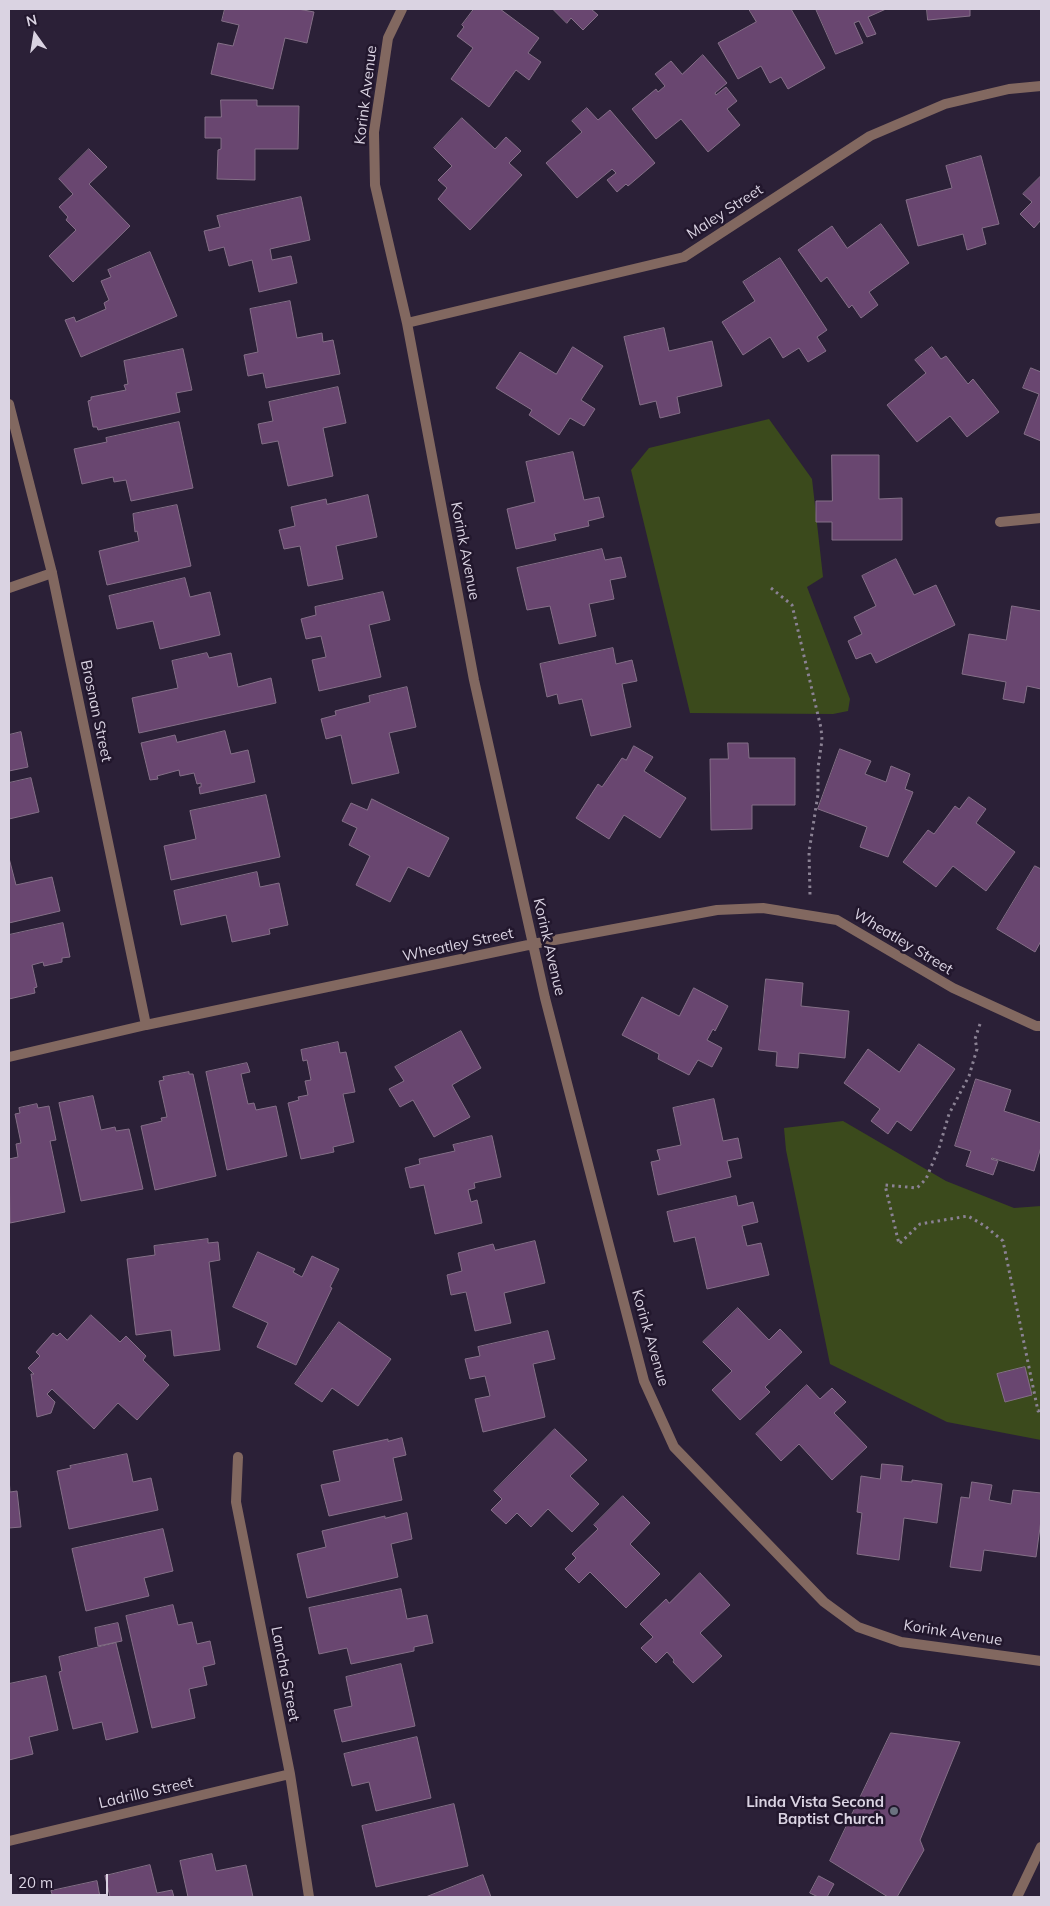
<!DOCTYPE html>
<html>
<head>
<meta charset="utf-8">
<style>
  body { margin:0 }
  #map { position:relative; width:1050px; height:1906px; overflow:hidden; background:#2b2037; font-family:Mulish,sans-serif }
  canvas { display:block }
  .frame { position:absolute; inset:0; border:10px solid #dad3e2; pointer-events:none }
  .north { position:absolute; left:10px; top:10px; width:50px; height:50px; -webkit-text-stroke:4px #22172d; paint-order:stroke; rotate:347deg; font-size:14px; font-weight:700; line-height:20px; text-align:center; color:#dad3e2 }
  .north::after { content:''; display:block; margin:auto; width:18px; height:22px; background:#dad3e2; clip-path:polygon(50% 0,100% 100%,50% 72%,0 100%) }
  .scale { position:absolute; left:10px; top:1874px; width:98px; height:22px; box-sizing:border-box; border:2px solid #dad3e2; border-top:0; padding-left:6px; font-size:15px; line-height:18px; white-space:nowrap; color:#dad3e2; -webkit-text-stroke:4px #22172d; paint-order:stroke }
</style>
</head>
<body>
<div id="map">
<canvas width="1050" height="1906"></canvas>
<div class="frame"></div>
<div class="north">N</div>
<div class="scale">20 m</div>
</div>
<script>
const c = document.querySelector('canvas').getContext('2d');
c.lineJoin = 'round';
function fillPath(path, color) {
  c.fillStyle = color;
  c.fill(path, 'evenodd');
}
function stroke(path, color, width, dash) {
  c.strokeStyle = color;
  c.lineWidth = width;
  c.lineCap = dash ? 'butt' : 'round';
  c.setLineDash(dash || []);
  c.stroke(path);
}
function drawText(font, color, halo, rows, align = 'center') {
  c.font = font + ' Mulish,sans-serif';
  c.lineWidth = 5;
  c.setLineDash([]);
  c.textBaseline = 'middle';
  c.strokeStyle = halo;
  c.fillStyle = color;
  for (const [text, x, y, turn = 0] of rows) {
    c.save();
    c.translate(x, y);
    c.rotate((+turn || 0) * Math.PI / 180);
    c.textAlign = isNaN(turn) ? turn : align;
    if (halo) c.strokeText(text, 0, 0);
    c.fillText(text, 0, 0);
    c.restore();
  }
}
const green = new Path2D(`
  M 769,419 L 812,479 L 823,577 L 807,587 L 850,699 L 848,711 L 833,714 L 690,713 L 631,470 L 649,448 Z
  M 843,1121 L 946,1181 L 1014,1208 L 1041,1206 L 1041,1440 L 947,1422 L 830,1364 L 786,1150 L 784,1128 Z`);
const building = new Path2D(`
  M 225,9 L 298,9 L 314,12 L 307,43 L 285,38 L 273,89 L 211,74 L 218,43 L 233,46 L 239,25 L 222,21 Z
  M 474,9 L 500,9 L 539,38 L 528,53 L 541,62 L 529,80 L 516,70 L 489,107 L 451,79 L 473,48 L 457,36 L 464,27 L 462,25 Z
  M 553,9 L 591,9 L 598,15 L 583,30 L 571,18 L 567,23 Z
  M 749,9 L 791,9 L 825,68 L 788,89 L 781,77 L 770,83 L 761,66 L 738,79 L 718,43 L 756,22 Z
  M 816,9 L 886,9 L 868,17 L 876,34 L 867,37 L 859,21 L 854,23 L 863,43 L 836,54 Z
  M 927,9 L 970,9 L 970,16 L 928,20 Z
  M 703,55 L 727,83 L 715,93 L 716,95 L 726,87 L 737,101 L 727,109 L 740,125 L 708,152 L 681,119 L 656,139 L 632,109 L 656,89 L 658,92 L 665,86 L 655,74 L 671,61 L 682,74 Z
  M 221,100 L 257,100 L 257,106 L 299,106 L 298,149 L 255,149 L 255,180 L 217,179 L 218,150 L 221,149 L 221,138 L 205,138 L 205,117 L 221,117 Z
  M 587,108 L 598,120 L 610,110 L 655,163 L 628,186 L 626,184 L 617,192 L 607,180 L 616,173 L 612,169 L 577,198 L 546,163 L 582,132 L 572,121 Z
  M 462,118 L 495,149 L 506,137 L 521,151 L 509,163 L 522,175 L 470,230 L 438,199 L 447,188 L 438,180 L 452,166 L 434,148 Z
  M 89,149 L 107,167 L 89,184 L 130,226 L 73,282 L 49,256 L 76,230 L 66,220 L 68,217 L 59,207 L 73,194 L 59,179 Z
  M 981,156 L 999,224 L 982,228 L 986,244 L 967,250 L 963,234 L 918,246 L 906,200 L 952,188 L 946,166 Z
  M 1041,176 L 1041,220 L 1034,228 L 1020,214 L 1032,202 L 1023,194 Z
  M 301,197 L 310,240 L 270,249 L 272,260 L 291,256 L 297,283 L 259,292 L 252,260 L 229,266 L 224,247 L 209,251 L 204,231 L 220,227 L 217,216 Z
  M 881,224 L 909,263 L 869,292 L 878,305 L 861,318 L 852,305 L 849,308 L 827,277 L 821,282 L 798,250 L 832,226 L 847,248 Z
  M 150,252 L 177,316 L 81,357 L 65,320 L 74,317 L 76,322 L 106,309 L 104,303 L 109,300 L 101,281 L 111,277 L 108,270 Z
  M 780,258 L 827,330 L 817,337 L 826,351 L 808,362 L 799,348 L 783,358 L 770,337 L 743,355 L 722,322 L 755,301 L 743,282 Z
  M 290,301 L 297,338 L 322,333 L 323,342 L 333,340 L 340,374 L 266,388 L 263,373 L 248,376 L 244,355 L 258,352 L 250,309 Z
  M 664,328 L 669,351 L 712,341 L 722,386 L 677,397 L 680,413 L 660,418 L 656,401 L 640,405 L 624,337 Z
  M 573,347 L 603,366 L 581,400 L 595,409 L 584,426 L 570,418 L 559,435 L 529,415 L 532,410 L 496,388 L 520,352 L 556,374 Z
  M 932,347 L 941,359 L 946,356 L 968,384 L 973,379 L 999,412 L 967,437 L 950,416 L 917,442 L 887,405 L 926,373 L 915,360 Z
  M 183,349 L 192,390 L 176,393 L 180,412 L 98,430 L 97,427 L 93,427 L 88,401 L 91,400 L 91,397 L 126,390 L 124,385 L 128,384 L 124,361 Z
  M 1031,368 L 1041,372 L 1041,441 L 1024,434 L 1039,394 L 1023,388 Z
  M 338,387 L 346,423 L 323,428 L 333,476 L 288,486 L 278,441 L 262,444 L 258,424 L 273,421 L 269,402 Z
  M 179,422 L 193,488 L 131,501 L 126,480 L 114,482 L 113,477 L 82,484 L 74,449 L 107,442 L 106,438 Z
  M 573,452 L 584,500 L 599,497 L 604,517 L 588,521 L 589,526 L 554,534 L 556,540 L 516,549 L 507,509 L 535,502 L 526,462 Z
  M 832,455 L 879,455 L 879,499 L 902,498 L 902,540 L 832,540 L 832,522 L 816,522 L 816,501 L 832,501 Z
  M 368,495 L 377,537 L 336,546 L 343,579 L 308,586 L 300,546 L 284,549 L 279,530 L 295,526 L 291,507 L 326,499 L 327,504 Z
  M 177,505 L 191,566 L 107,585 L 99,551 L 139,541 L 137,531 L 135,532 L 133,514 Z
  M 602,549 L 605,560 L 621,557 L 626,577 L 610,580 L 614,599 L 589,604 L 596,636 L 559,644 L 550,606 L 527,610 L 517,568 Z
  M 896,559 L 914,595 L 936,585 L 955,625 L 876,663 L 871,653 L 856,659 L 848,641 L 862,634 L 854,617 L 876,606 L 862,576 Z
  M 185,578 L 190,597 L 210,592 L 220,635 L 160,649 L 153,621 L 117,629 L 109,596 Z
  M 383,592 L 390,620 L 369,625 L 381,677 L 319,691 L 312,660 L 326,657 L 321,636 L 306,639 L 301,619 L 316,615 L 315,607 Z
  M 1012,606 L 1041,611 L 1041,689 L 1027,686 L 1024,703 L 1003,699 L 1006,682 L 962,674 L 969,634 L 1006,640 Z
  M 613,648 L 616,664 L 632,660 L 637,681 L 622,684 L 631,727 L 591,736 L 582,699 L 559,704 L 557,694 L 547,697 L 540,664 Z
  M 207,653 L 209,658 L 231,653 L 238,687 L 271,678 L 276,703 L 139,733 L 132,698 L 178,688 L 172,661 Z
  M 407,687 L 416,727 L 389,733 L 399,773 L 352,784 L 341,735 L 326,739 L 321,719 L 336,715 L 335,711 L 370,702 L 369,696 Z
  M 225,731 L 231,754 L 248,750 L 255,782 L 200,794 L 199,787 L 201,787 L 201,783 L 197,784 L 194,773 L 180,776 L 179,770 L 157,776 L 158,779 L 150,780 L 141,743 L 175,735 L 177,742 Z
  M 21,732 L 28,767 L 9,771 L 9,735 Z
  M 728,743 L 748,743 L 749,758 L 795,758 L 795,805 L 752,805 L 752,829 L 711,830 L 710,759 L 728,759 Z
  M 634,746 L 653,757 L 644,771 L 686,798 L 660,838 L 624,815 L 609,839 L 576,818 L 598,784 L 602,787 L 622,758 L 626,760 Z
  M 840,749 L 871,761 L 865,774 L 886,782 L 891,766 L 910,774 L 905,789 L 913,792 L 888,857 L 860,847 L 867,827 L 818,809 Z
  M 31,778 L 39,812 L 9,819 L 9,783 Z
  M 266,795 L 280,857 L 171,880 L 164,846 L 196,839 L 190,811 Z
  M 969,797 L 986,809 L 976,823 L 1015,852 L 986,891 L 953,866 L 936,887 L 903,862 L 928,830 L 934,834 L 955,806 L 959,809 Z
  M 372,799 L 449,838 L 429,877 L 408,867 L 390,902 L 356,885 L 370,856 L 349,845 L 357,828 L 342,821 L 351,803 L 367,810 Z
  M 9,858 L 16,885 L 52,877 L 60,911 L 9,923 Z
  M 1035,866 L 1041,869 L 1041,941 L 1035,952 L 997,929 Z
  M 257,872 L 260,887 L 279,883 L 288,925 L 269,929 L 270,934 L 232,942 L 226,915 L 181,925 L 174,891 Z
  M 63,923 L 70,957 L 62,958 L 62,962 L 44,966 L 43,962 L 32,965 L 37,987 L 34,988 L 35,993 L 9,999 L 9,935 Z
  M 766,979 L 803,983 L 801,1006 L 849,1011 L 845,1058 L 799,1053 L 798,1068 L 776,1066 L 777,1052 L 759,1050 Z
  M 694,988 L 728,1006 L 715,1031 L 713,1029 L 707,1040 L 722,1048 L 712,1067 L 698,1060 L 689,1075 L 658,1059 L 659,1054 L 622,1035 L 642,997 L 679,1016 Z
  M 461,1031 L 481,1068 L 452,1085 L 470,1117 L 434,1137 L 413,1100 L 400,1107 L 389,1089 L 404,1081 L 395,1067 Z
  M 338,1042 L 340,1053 L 346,1052 L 355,1092 L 343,1094 L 354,1142 L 333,1147 L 334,1152 L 301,1159 L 288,1103 L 299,1100 L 298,1097 L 308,1095 L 305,1081 L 311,1080 L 307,1060 L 303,1061 L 301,1050 Z
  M 919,1044 L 955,1069 L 911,1131 L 897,1121 L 888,1134 L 871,1121 L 880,1109 L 844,1083 L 868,1049 L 899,1072 Z
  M 247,1063 L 250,1072 L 241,1074 L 248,1104 L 254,1103 L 256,1110 L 276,1106 L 287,1156 L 227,1170 L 206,1072 Z
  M 189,1072 L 189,1074 L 193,1074 L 216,1176 L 155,1190 L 141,1126 L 162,1121 L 161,1118 L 167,1117 L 159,1081 L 164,1080 L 163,1077 Z
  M 976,1079 L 1011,1090 L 1004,1111 L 1041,1123 L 1041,1147 L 1034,1171 L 992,1158 L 991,1159 L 998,1161 L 993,1175 L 966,1166 L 971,1151 L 955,1146 Z
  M 93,1096 L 101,1130 L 115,1127 L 116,1131 L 129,1129 L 143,1189 L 81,1201 L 59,1103 Z
  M 714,1099 L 723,1141 L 738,1138 L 742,1158 L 727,1161 L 731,1177 L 658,1195 L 651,1162 L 660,1160 L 657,1150 L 681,1145 L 673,1108 Z
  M 37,1104 L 38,1108 L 49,1106 L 56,1140 L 50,1141 L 65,1212 L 10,1223 L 9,1159 L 18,1157 L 16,1144 L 21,1143 L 15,1114 L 20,1113 L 19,1108 Z
  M 492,1136 L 501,1177 L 474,1183 L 475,1188 L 468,1190 L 471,1202 L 477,1200 L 482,1223 L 435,1234 L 424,1185 L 410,1188 L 405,1168 L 420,1164 L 419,1159 L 455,1151 L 453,1145 Z
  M 736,1196 L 738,1206 L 753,1202 L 758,1222 L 742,1226 L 747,1246 L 761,1243 L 769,1275 L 707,1289 L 695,1237 L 674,1242 L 667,1212 Z
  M 208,1239 L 208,1243 L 218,1242 L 220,1260 L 209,1262 L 220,1350 L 174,1356 L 171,1330 L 136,1335 L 127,1259 L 155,1255 L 154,1246 Z
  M 535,1241 L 545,1283 L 504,1293 L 511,1323 L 475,1331 L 466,1292 L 451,1295 L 447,1275 L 462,1271 L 458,1253 L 493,1244 L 495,1250 Z
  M 258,1252 L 295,1269 L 293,1272 L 302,1277 L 312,1256 L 339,1269 L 330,1287 L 332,1288 L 296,1365 L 257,1347 L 268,1323 L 233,1307 Z
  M 738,1308 L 769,1340 L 780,1329 L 802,1352 L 765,1387 L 770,1392 L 740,1420 L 712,1390 L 732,1371 L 703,1342 Z
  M 91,1315 L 120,1342 L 126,1336 L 146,1356 L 143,1360 L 169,1385 L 137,1420 L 118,1403 L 94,1429 L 52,1389 L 47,1394 L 55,1402 L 51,1413 L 37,1417 L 31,1374 L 34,1374 L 28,1368 L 40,1356 L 36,1352 L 53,1333 L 57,1336 L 60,1333 L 67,1340 Z
  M 339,1322 L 391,1359 L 358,1406 L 332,1388 L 322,1402 L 295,1384 Z
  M 548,1331 L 555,1359 L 533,1364 L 545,1417 L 483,1432 L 475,1399 L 490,1396 L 485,1376 L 470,1379 L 465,1359 L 480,1356 L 478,1347 Z
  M 1025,1367 L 1032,1395 L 1005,1402 L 997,1374 Z
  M 807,1385 L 820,1399 L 832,1388 L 846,1402 L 834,1413 L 867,1447 L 832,1480 L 799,1444 L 781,1461 L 756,1434 Z
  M 555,1429 L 587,1460 L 570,1476 L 599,1504 L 572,1532 L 548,1509 L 531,1527 L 517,1513 L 506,1524 L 491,1510 L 502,1499 L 494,1491 Z
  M 402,1438 L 406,1455 L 393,1458 L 402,1500 L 329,1516 L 321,1485 L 340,1481 L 333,1451 L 388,1439 L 388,1441 Z
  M 127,1454 L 133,1482 L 151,1478 L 158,1510 L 69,1529 L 57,1471 L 71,1468 L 70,1466 Z
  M 882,1464 L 903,1466 L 901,1481 L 912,1482 L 912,1480 L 942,1484 L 937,1523 L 904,1518 L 899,1560 L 857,1554 L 862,1513 L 857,1512 L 861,1476 L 880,1479 Z
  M 9,1478 L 10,1492 L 17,1491 L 21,1527 L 9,1528 Z
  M 972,1482 L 992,1485 L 989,1500 L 1011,1504 L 1013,1490 L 1041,1493 L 1041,1520 L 1036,1557 L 984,1550 L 981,1571 L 950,1567 L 961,1497 L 969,1498 Z
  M 623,1496 L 650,1523 L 630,1544 L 660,1574 L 626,1608 L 590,1572 L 579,1583 L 565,1569 L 576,1558 L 572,1554 L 598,1529 L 594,1525 Z
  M 407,1513 L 412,1539 L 391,1544 L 398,1577 L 307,1598 L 297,1554 L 326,1547 L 322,1531 L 385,1516 L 385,1518 Z
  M 163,1529 L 173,1571 L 144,1578 L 149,1596 L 86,1611 L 72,1549 Z
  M 700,1573 L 730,1605 L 700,1633 L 722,1656 L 693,1683 L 673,1662 L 674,1660 L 667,1652 L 656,1663 L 641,1648 L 653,1637 L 640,1624 L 666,1599 L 669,1603 Z
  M 401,1589 L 407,1619 L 427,1615 L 433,1643 L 414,1647 L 414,1651 L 351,1664 L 347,1648 L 319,1654 L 309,1608 Z
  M 173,1605 L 178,1625 L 192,1622 L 197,1644 L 210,1641 L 215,1664 L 203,1667 L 207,1685 L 189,1689 L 195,1718 L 152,1728 L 126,1616 Z
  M 118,1623 L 122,1641 L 98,1646 L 95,1628 Z
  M 116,1643 L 138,1732 L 106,1740 L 102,1722 L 73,1729 L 59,1672 L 62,1671 L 59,1657 Z
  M 401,1664 L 415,1726 L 342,1742 L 334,1710 L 352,1706 L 346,1677 Z
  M 46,1676 L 58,1730 L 29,1737 L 33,1754 L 9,1760 L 9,1684 Z
  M 891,1733 L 960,1742 L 920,1840 L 924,1850 L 897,1897 L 888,1897 L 830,1861 Z
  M 417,1737 L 431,1798 L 376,1811 L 369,1782 L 352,1786 L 344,1754 Z
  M 454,1804 L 468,1866 L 376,1887 L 362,1826 Z
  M 212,1854 L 216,1871 L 246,1865 L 253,1897 L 188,1897 L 180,1861 Z
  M 150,1865 L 157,1893 L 172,1890 L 174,1897 L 110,1897 L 105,1876 Z
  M 483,1875 L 491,1897 L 426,1897 Z
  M 819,1876 L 834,1884 L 827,1897 L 818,1897 L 810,1893 Z
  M 97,1881 L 100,1897 L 53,1897 L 51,1891 Z`);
const path = new Path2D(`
  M 771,588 L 792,605 L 821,728 L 822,740 L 818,768 L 818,794 L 809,852 L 810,895
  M 980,1024 L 975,1039 L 977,1049 L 969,1076 L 949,1114 L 939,1148 L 926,1179 L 917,1188 L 885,1185 L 899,1244 L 920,1224 L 968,1216 L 985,1226 L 1003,1241 L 1038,1411 L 1041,1410`);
const lane = new Path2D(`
  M 9,588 L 52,573`);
const street = new Path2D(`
  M 402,9 L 388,38 L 374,132 L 375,185 L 407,323 L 474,680 L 545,998 L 644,1381 L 674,1447 L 824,1602 L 858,1627 L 901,1642 L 1041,1661
  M 407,323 L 684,257 L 870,136 L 945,104 L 1009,89 L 1041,86
  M 9,404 L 52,573 L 146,1025
  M 1000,522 L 1041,518
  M 9,1057 L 146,1025 L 533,944 L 717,910 L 763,908 L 837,920 L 953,988 L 1036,1026 L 1041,1026
  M 238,1457 L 236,1502 L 290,1774 L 309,1897
  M 9,1841 L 290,1774
  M 1017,1897 L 1041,1847`);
const markers = [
  [894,1811,5,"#6b7280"]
];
const streetNames = [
  ["Korink Avenue",366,95,-83],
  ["Maley Street",725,212,-33],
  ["Korink Avenue",465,551,79],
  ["Brosnan Street",96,711,78],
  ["Wheatley Street",903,942,31],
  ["Wheatley Street",458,945,-12],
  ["Korink Avenue",549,947,77],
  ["Korink Avenue",650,1338,74],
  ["Korink Avenue",953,1633,9],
  ["Lancha Street",285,1674,79],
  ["Ladrillo Street",146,1793,-13]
];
const poiNames = [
  ["Linda Vista Second",884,1802],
  ["Baptist Church",884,1819]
];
fillPath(green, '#3b4a1c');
fillPath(building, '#694670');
stroke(building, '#846f87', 1);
stroke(path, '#8b8294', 3, [2.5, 4]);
stroke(lane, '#826860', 10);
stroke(street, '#826860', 10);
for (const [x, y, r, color] of markers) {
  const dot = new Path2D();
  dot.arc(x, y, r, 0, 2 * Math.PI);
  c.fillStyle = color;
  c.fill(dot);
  stroke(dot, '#22172d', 2);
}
drawText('15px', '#dad3e2', '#22172d', streetNames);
drawText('bold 15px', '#dad3e2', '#22172d', poiNames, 'right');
</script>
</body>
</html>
